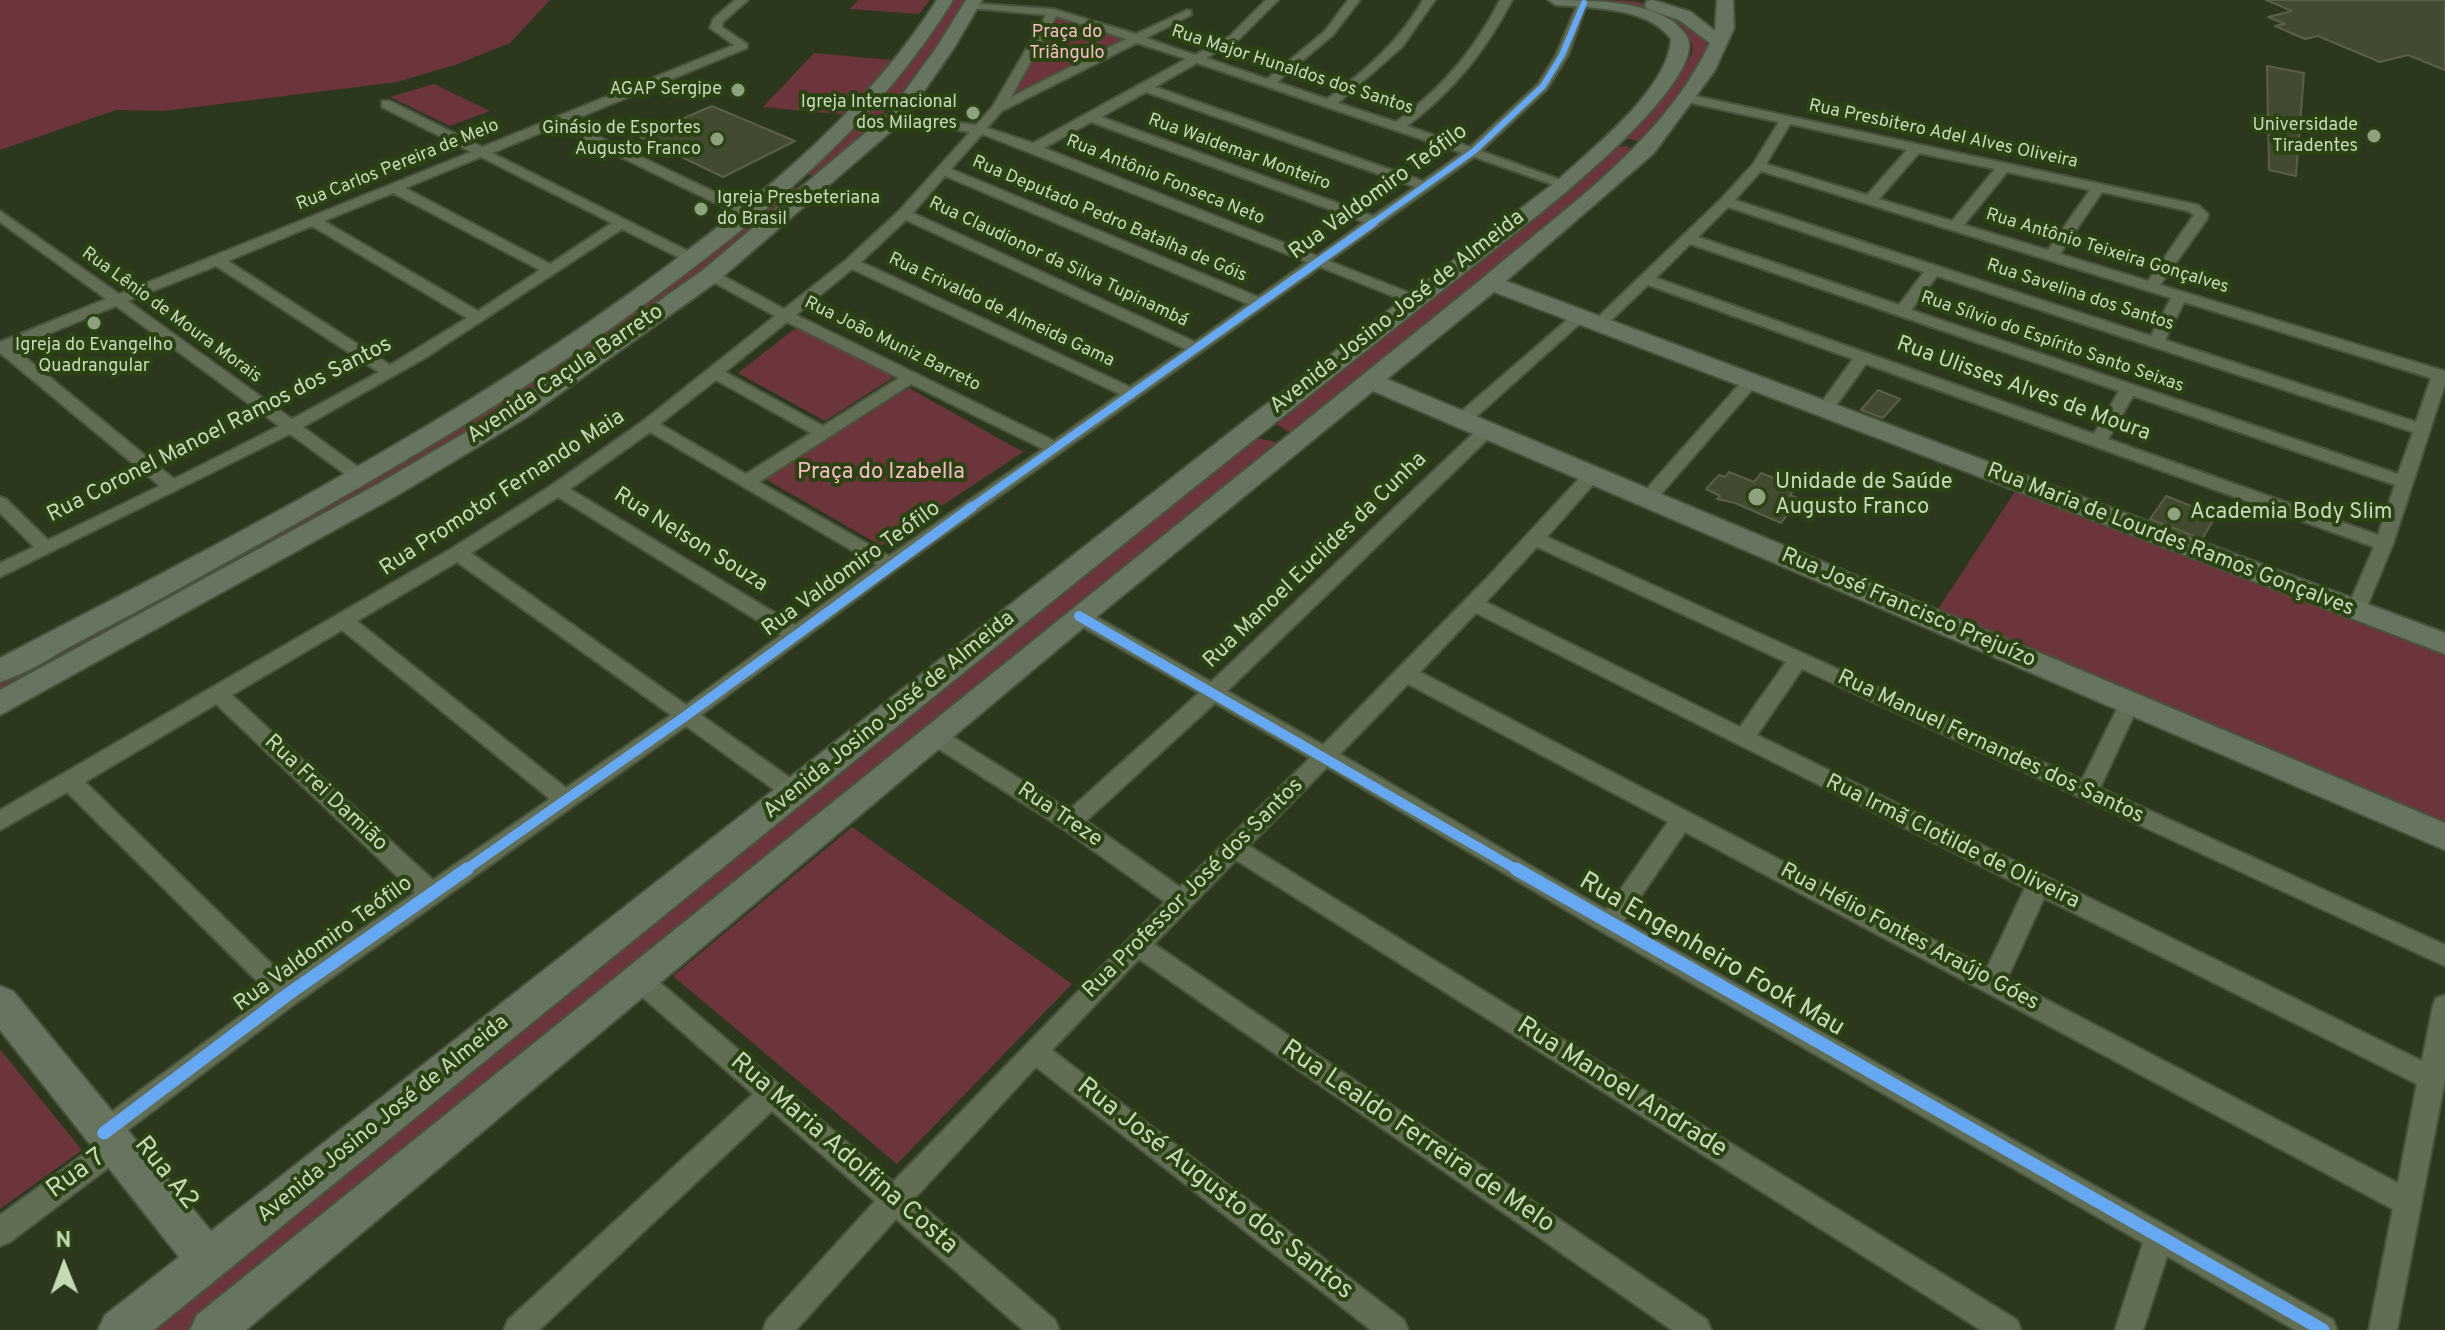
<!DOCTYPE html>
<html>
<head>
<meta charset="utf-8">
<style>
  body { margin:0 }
  #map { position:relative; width:2445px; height:1330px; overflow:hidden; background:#2b381d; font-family:Overpass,sans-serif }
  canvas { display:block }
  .north { position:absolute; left:24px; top:1226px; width:80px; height:80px; -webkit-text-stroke:6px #2b4312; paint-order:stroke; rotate:359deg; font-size:22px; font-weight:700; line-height:32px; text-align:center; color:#c5d9b7 }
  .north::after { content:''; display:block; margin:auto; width:28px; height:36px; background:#c5d9b7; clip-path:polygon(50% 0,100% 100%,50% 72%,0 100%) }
</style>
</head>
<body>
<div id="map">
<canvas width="2445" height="1330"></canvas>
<div class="north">N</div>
</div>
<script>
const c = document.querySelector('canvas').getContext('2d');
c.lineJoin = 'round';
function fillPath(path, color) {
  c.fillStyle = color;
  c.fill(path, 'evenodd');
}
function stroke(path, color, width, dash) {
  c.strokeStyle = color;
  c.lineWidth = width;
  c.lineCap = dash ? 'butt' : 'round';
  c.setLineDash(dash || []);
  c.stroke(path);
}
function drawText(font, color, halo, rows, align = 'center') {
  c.font = font + ' Overpass,sans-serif';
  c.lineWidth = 8;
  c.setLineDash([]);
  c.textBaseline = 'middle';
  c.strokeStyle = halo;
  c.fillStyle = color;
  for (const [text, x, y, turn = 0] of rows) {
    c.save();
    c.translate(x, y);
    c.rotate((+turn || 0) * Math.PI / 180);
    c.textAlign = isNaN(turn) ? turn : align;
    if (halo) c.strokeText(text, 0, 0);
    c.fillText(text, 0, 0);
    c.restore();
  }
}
const green = new Path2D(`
  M 0,0 L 550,0 L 510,43 L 455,65 L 397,82 L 164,111 L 116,110 L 0,150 Z
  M 858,0 L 930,0 L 919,14 L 850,9 Z
  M 949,0 L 965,0 C 927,69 879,121 824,177 L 802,174 L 888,89 L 907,58 Z
  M 1589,0 C 1603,0 1619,0 1633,1 C 1660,6 1706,24 1710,54 L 1644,143 L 1625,138 L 1686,65 C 1690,57 1695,51 1691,42 C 1680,18 1613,3 1589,0 Z
  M 1056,15 L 1130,39 L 1008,99 Z
  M 814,53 L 893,60 L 846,115 L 763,107 Z
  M 434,84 L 490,111 L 450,126 L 390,97 Z
  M 1627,146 L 1637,153 L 1293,434 L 1276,424 L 1618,147 Z
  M 792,188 L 808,189 L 718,266 L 512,408 L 165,608 L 152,597 L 328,505 L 709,250 Z
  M 797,327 L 894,377 L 825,421 L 738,373 Z
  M 909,388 L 1023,452 L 881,546 L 762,477 Z
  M 1257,438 L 1275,442 L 1279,449 L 197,1330 L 140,1330 Z
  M 2018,487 L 2445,653 L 2445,828 L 1935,614 Z
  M 115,621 L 126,629 L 0,696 L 0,681 Z
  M 852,827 L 1072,984 L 897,1164 L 673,976 Z
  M 0,1049 L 82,1150 L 0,1209 Z`);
const building = new Path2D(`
  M 2266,0 L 2445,0 L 2445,70 L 2408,55 L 2380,62 L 2318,36 L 2305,39 L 2275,26 L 2285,24 L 2268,17 L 2292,11 Z
  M 2267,66 L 2304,73 L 2296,176 L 2269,170 Z
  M 712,106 L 795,141 L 723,177 L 640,137 Z
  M 1878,390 L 1900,399 L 1883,418 L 1861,410 Z
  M 1729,472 L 1754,482 L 1761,473 L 1796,487 L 1790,495 L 1800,499 L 1781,523 L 1735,503 L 1717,499 L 1720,496 L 1706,489 L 1719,475 L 1725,477 Z
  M 2166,496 L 2216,516 L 2202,539 L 2150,519 Z`);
const street = new Path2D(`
  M 735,0 L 748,0 L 723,22 L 722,27 L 747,44 L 747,48 L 568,122 L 754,211 L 754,217 L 744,217 L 557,126 L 492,153 L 698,256 L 698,262 L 688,262 L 622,229 L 425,358 L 303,427 L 365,472 L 368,476 L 365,480 L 353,480 L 290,434 L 0,577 L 0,563 L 34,547 L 0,513 L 0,497 L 6,499 L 48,540 L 160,486 L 0,353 L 0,342 L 106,299 L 0,222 L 0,211 L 119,294 L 471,152 L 382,107 L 382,101 L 390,101 L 482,147 L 734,45 L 710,28 L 713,19 ZM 481,157 L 612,223 L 550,264 L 405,188 ZM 393,193 L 540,270 L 478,311 L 324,221 ZM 312,226 L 467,318 L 390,365 L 228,261 ZM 216,266 L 379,372 L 292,419 L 128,301 ZM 116,306 L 279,426 L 174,479 L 14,348 Z
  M 1266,0 L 1278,0 L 1238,40 L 1206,58 L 1267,79 L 1325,31 L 1348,0 L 1360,0 L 1333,35 L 1277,82 L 1327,99 C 1365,71 1399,42 1423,0 L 1435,0 L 1402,47 L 1338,103 L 1396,122 C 1442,88 1474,51 1500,0 L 1512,0 C 1485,52 1453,91 1407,126 L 1470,147 L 1538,84 L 1556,55 L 1578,3 L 1588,1 L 1568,55 L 1547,89 L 1481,151 L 1572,184 L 1560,187 L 1474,157 L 1329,261 L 1420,297 L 1420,303 L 1410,303 L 1320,267 L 897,569 L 701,715 L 803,787 L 806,793 L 803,799 L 795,801 L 787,799 L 686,726 L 296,1003 L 120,1136 L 128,1147 L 124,1156 L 10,1242 L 0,1246 L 0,1215 L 99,1143 L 91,1133 L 95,1124 L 270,994 L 67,792 L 0,830 L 0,810 L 451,549 L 552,485 L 643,421 L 775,316 L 706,278 L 706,272 L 716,272 L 784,309 L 846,260 L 899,211 L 970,132 L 896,121 L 890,117 L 892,114 L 976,125 L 993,106 L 1046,15 L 971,8 L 965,5 L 967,3 L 1053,9 L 1136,34 L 1187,10 L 1191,11 L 1191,15 L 1146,38 L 1195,55 L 1230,36 ZM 1056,16 L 1126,39 L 1011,97 ZM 1137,43 L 1186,59 L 1033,143 L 987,128 L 1002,111 ZM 1197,63 L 1462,153 L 1423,181 L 1155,87 ZM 1146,92 L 1415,187 L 1373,216 L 1101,117 ZM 1091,122 L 1364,222 L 1317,256 L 1044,148 ZM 982,134 L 1307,262 L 1258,297 L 951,169 ZM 945,176 L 1248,304 L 1195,342 L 913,213 ZM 906,220 L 1185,349 L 1130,387 L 861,262 ZM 852,269 L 1120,394 L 1054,441 L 796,315 ZM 787,322 L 899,378 L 823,426 L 725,372 ZM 716,380 L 811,433 L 746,474 L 660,424 ZM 911,384 L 1043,449 L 889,556 L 759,482 ZM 650,432 L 877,565 L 795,625 L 570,489 ZM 558,497 L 781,635 L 686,705 L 471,553 ZM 457,562 L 671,715 L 566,788 L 357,621 ZM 342,630 L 550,799 L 433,880 L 232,695 ZM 216,704 L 415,893 L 288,980 L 85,782 Z
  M 1686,94 L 2198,205 L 2208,214 L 2207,219 L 2160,285 L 2445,371 L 2445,384 L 2393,544 L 2363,616 L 2349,616 L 2346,611 L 2374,547 L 1866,364 L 1830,414 L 1818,414 L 1816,410 L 1853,359 L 1648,285 L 1604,327 L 1594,327 L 1594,321 L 1721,199 L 1753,164 L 1779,122 L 1682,101 L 1680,98 ZM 1790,124 L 1907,150 L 1867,195 L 1766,164 ZM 1919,153 L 1995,169 L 1952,221 L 1879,199 ZM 1761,171 L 2171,298 L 2151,336 L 1735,200 ZM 2007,172 L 2090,190 L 2048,250 L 1964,225 ZM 2102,192 L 2188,211 L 2194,215 L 2148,281 L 2060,254 ZM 1728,207 L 1924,272 L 1899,305 L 1698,237 ZM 1690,244 L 2119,391 L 2094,434 L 1656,278 ZM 1937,276 L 2413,432 L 2398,474 L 1911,310 ZM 2184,302 L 2431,378 L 2416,422 L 2165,340 ZM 2133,396 L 2395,485 L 2378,535 L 2108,439 Z
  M 1580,311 L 1588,316 L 1585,319 L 1468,424 L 1456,424 L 1454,420 L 1456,416 L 1575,313 Z
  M 1751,376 L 1759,381 L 1757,384 L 1654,502 L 1642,502 L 1639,498 L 1642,494 L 1745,378 Z
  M 1487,425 L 1495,430 L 1493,434 L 1227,691 L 1323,745 L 1485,580 L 1586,471 L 1592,470 L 1601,475 L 1598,479 L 1547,537 L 2082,780 L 2122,699 L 2136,699 L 2139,704 L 2100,788 L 2445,945 L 2445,966 L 1802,669 L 1757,735 L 2422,1061 L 2433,1006 L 2436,998 L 2445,995 L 2445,1079 L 2397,1330 L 2369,1330 L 2393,1209 L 1685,832 L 1624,921 L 2333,1320 L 2337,1330 L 2295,1330 L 2167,1256 L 2143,1330 L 2115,1330 L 2143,1243 L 1601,931 L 1327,767 L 1249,846 L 2017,1320 L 2021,1330 L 1981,1330 L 1236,860 L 1154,944 L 1707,1320 L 1711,1330 L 1672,1330 L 1139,959 L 1052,1050 L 1404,1320 L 1408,1330 L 1371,1330 L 1036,1067 L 914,1199 L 1055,1320 L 1059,1330 L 1023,1330 L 896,1219 L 796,1330 L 763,1330 L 767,1320 L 875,1201 L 772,1111 L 539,1330 L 504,1330 L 508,1320 L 753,1094 L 631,987 L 628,980 L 631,973 L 640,969 L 649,973 L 893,1182 L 1165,902 L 1062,828 L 928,742 L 925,736 L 928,730 L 942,730 L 1069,810 L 1199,693 L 1072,621 L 1069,616 L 1072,611 L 1086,611 L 1211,682 L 1481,426 ZM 1537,547 L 1786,662 L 1740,727 L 1486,602 ZM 1476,613 L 2025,888 L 1987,968 L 1420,672 ZM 1408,684 L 1668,822 L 1606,910 L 1340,754 ZM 1215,703 L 1310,758 L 1180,887 L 1086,821 ZM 2044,898 L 2417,1084 L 2398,1183 L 2007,979 Z`);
const secondary = new Path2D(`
  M 937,0 L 953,0 C 884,112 789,195 685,274 C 537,387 376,480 214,569 C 168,595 122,619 75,644 C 51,657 26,674 0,682 L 0,658 C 229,539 460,421 667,266 C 770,189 867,109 937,0 Z
  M 966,0 L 982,0 L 954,48 L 903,121 L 719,280 L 527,417 L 396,496 L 0,715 L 0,690 L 378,484 L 509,407 L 703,270 L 889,113 L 937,47 Z
  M 1548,0 C 1587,0 1641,0 1674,22 C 1677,25 1687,34 1688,39 C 1703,83 1553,204 1519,230 C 1060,590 608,962 154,1330 L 98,1330 L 105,1315 L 179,1257 L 0,1030 L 0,986 L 13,991 L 211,1231 L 1247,419 L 1558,180 C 1593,148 1669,88 1671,39 C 1648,7 1592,8 1556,5 Z
  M 1653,0 L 1691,12 L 1715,31 L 1717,0 L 1733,0 L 1734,28 L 1715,70 L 1654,153 L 1506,281 L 2445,633 L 2445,654 L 1494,292 L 1387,379 L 2445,823 L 2445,850 L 1373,391 L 1077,633 L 246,1330 L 190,1330 L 197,1315 L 1483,278 C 1565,208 1662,143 1710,43 L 1679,20 L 1647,9 L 1645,5 L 1647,1 Z`);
const cyclewayFar3 = new Path2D(`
  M 1370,225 L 1474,151 L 1543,86 L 1562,55 L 1584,3`);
const cyclewayFar2 = new Path2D(`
  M 969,509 L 1373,223`);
const cyclewayFar1 = new Path2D(`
  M 1079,616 L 1519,871
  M 464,871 L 687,715 L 972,507`);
const cycleway = new Path2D(`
  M 1516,869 L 2323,1330
  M 104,1133 L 287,995 L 467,869`);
const markers = [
  [738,90,8,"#8fa181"],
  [973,113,8,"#8fa181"],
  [2374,136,8,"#8fa181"],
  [717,139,8,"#8fa181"],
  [701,209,8,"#8fa181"],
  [94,323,8,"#8fa181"],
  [1757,497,10,"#8fa181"],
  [2174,514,8,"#8fa181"]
];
const farParknames = [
  ["Praça do",1067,33],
  ["Triângulo",1067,54]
];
const farStreetnames = [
  ["Rua Major Hunaldos dos Santos",1292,71,18],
  ["Rua Presbitero Adel Alves Oliveira",1943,135,12],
  ["Rua Waldemar Monteiro",1239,153,20],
  ["Rua Carlos Pereira de Melo",398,166,-22],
  ["Rua Antônio Fonseca Neto",1165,181,22],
  ["Rua Deputado Pedro Batalha de Góis",1109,220,23],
  ["Rua Antônio Teixeira Gonçalves",2107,252,17],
  ["Rua Claudionor da Silva Tupinambá",1058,263,25],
  ["Rua Savelina dos Santos",2080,296,18],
  ["Rua Erivaldo de Almeida Gama",1001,311,25],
  ["Rua Lênio de Moura Morais",171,316,36],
  ["Rua Sílvio do Espírito Santo Seixas",2052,343,19],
  ["Rua João Muniz Barreto",892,345,26]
];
const farPoinames = [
  ["AGAP Sergipe",722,90],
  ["Igreja Internacional",957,103],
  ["dos Milagres",957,124],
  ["Universidade",2358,126],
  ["Tiradentes",2358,147],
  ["Ginásio de Esportes",701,129],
  ["Augusto Franco",701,150],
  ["Igreja Presbeteriana",717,199,"left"],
  ["do Brasil",717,220,"left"],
  ["Igreja do Evangelho",94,346,"center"],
  ["Quadrangular",94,367,"center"]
];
const streetNames = [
  ["Rua Valdomiro Teófilo",1379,193,-36],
  ["Avenida Josino José de Almeida",1398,313,-38],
  ["Avenida Caçula Barreto",566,375,-34],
  ["Rua Ulisses Alves de Moura",2023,390,20],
  ["Rua Coronel Manoel Ramos dos Santos",220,431,-27],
  ["Rua Promotor Fernando Maia",503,494,-33],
  ["Rua Nelson Souza",690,541,32],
  ["Rua Maria de Lourdes Ramos Gonçalves",2170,541,21],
  ["Rua Manoel Euclides da Cunha",1316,561,-44],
  ["Rua Valdomiro Teófilo",852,570,-36],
  ["Rua José Francisco Prejuízo",1908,609,23],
  ["Avenida Josino José de Almeida",890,716,-39],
  ["Rua Manuel Fernandes dos Santos",1990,748,25],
  ["Rua Frei Damião",325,794,43],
  ["Rua Treze",1059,816,34],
  ["Rua Irmã Clotilde de Oliveira",1952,843,26],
  ["Rua Professor José dos Santos",1194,889,-45],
  ["Rua Hélio Fontes Araújo Góes",1909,938,28],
  ["Rua Valdomiro Teófilo",324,945,-36],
  ["Avenida Josino José de Almeida",384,1120,-39]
];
const parkNames = [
  ["Praça do Izabella",881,474]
];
const poiNames = [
  ["Unidade de Saúde",1775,484],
  ["Augusto Franco",1775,509],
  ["Academia Body Slim",2190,514]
];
const nearStreetnames = [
  ["Rua Engenheiro Fook Mau",1711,956,30],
  ["Rua Manoel Andrade",1621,1089,32],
  ["Rua Lealdo Ferreira de Melo",1417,1138,34],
  ["Rua Maria Adolfina Costa",843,1155,41],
  ["Rua A2",165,1174,51],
  ["Rua 7",77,1175,-36],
  ["Rua José Augusto dos Santos",1214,1190,38]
];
fillPath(green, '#6c353b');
fillPath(building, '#424b32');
stroke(building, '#596045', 2);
stroke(street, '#48533d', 4);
stroke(secondary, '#48533d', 4);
fillPath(street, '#616e55');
fillPath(secondary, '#677460');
stroke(cyclewayFar3, '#66a8f1', 6);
stroke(cyclewayFar2, '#66a8f1', 8);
stroke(cyclewayFar1, '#66a8f1', 10);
stroke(cycleway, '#66a8f1', 13);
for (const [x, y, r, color] of markers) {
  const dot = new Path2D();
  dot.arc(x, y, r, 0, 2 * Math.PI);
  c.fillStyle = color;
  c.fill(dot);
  stroke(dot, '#2b4312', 3);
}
drawText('18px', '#f4bbc1', '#2b4312', farParknames);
drawText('18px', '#c5d9b7', '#2b4312', farStreetnames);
drawText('18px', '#c5d9b7', '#2b4312', farPoinames, 'right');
drawText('22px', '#c5d9b7', '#2b4312', streetNames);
drawText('22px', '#f4bbc1', '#2b4312', parkNames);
drawText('22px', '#c5d9b7', '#2b4312', poiNames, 'left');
drawText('26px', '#c5d9b7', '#2b4312', nearStreetnames);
</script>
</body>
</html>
